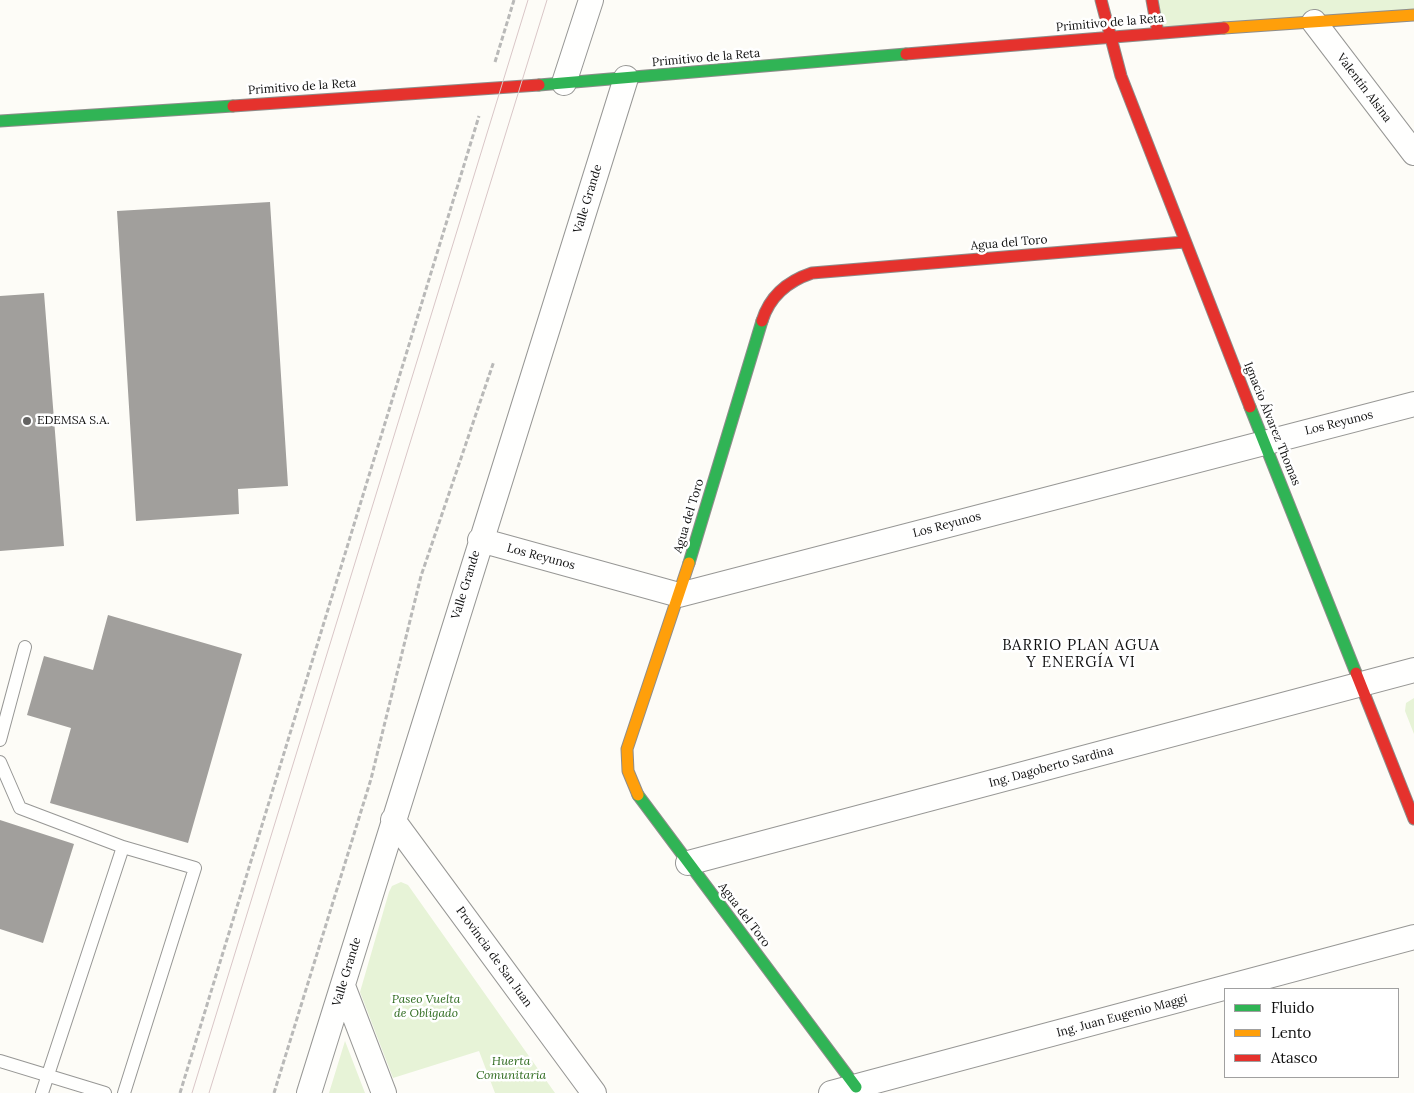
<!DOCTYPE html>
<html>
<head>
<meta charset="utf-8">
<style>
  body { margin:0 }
  #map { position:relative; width:1414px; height:1093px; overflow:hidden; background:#fdfcf7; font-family:Lora,serif }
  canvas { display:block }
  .legend { position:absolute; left:1224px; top:988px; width:175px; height:90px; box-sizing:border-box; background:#fff; border:1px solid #a0a0a0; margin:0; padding:6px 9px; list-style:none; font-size:15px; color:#111 }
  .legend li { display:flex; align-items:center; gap:10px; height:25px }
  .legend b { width:25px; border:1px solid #a0a0a0 }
</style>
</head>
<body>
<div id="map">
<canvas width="1414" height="1093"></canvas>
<ul class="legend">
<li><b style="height:6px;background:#30b455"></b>Fluido</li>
<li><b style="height:6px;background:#ff9f0a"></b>Lento</li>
<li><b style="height:6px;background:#e5322d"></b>Atasco</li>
</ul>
</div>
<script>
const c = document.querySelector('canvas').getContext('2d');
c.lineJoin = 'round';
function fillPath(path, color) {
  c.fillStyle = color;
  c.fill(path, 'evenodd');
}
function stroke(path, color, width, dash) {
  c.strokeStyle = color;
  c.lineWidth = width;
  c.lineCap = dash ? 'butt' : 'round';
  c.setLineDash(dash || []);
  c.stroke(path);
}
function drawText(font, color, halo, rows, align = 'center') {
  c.font = font + ' Lora,serif';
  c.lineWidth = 5;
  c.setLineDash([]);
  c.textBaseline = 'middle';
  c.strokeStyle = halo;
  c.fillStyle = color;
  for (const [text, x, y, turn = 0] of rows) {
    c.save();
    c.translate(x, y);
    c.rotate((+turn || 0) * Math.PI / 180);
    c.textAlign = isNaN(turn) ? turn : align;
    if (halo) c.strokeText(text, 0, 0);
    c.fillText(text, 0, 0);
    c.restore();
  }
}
const green = new Path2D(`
  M 1152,0 L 1414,0 L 1414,15 L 1158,33 Z
  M 1414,698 L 1414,734 L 1405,711 L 1406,703 Z
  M 401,882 L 408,885 L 555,1093 L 495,1093 L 479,1051 L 393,1078 L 360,992 L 389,892 L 392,886 Z
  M 345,1041 L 365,1093 L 329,1093 Z`);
const building = new Path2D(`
  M 270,202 L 288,486 L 238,489 L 239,514 L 136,521 L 117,211 Z
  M 44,293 L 64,546 L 0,551 L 0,296 Z
  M 108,615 L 242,654 L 188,843 L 50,803 L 71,728 L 27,715 L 44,656 L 93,670 Z
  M 0,820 L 74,844 L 43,943 L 0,929 Z`);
const path = new Path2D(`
  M 495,62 L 514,0
  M 180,1093 L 479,116
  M 274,1093 L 371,779 L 421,576 L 494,361`);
const lane = new Path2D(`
  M 0,740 L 25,647
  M 0,762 L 20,808 L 123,847 L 195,868 L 124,1093
  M 0,1061 L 105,1093
  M 42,1093 L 123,847`);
const street = new Path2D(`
  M 1314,22 L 1414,153
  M 564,83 L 591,0
  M 480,540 L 679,595 L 1414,404
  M 393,820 L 594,1093
  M 688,863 L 1414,670
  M 343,986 L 384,1093
  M 309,1093 L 626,78
  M 831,1093 L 1414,937`);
const fast = new Path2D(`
  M 539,85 L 906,54
  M 0,121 L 233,106
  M 1250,407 L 1356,673
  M 689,563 L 762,321
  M 638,795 L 856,1087`);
const slow = new Path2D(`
  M 1224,28 L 1414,15
  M 638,795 L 628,771 L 627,749 L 689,563`);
const jam = new Path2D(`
  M 1101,0 L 1121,76 L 1250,407
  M 1152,0 L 1158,33
  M 906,54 L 1224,28
  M 233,106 L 539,85
  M 762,321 C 770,295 788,281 812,273 L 1184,242
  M 1356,673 L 1414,819`);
const tram = new Path2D(`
  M 192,1093 L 528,0
  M 209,1093 L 547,0`);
const markers = [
  [27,421,5,"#646362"]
];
const streetNames = [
  ["Primitivo de la Reta",1110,23,-5],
  ["Primitivo de la Reta",706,58,-5],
  ["Primitivo de la Reta",302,87,-4],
  ["Valentín Alsina",1364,88,53],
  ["Valle Grande",588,199,-73],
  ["Agua del Toro",1009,243,-5],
  ["Los Reyunos",1339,423,-14],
  ["Ignacio Álvarez Thomas",1272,424,68],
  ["Agua del Toro",689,516,-73],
  ["Los Reyunos",947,525,-15],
  ["Los Reyunos",541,557,15],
  ["Valle Grande",466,585,-73],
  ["Ing. Dagoberto Sardina",1051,767,-15],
  ["Agua del Toro",744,915,53],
  ["Provincia de San Juan",494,957,54],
  ["Valle Grande",347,972,-73],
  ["Ing. Juan Eugenio Maggi",1122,1016,-15]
];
const poiNames = [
  ["EDEMSA S.A.",37,421]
];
const parkNames = [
  ["Paseo Vuelta",426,1000],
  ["de Obligado",426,1014],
  ["Huerta",511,1062],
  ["Comunitaria",511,1076]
];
const quarterNames = [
  ["BARRIO PLAN AGUA",1081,646],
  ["Y ENERGÍA VI",1081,663]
];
fillPath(green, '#e7f3d7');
fillPath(building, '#a19f9c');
stroke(lane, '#979795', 14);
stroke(street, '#979795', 26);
stroke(fast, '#8e8d8b', 13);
stroke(slow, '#8e8d8b', 13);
stroke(jam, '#8e8d8b', 13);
stroke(path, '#b9b9b8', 3, [5, 2.5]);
stroke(lane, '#fffffe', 12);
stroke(street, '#fffffe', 24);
stroke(fast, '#30b455', 11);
stroke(slow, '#ff9f0a', 11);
stroke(jam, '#e5322d', 11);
stroke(tram, '#d9c6c7', 1);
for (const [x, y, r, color] of markers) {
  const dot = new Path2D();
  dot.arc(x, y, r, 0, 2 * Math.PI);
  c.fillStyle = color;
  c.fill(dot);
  stroke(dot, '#fff', 2);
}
drawText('12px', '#111', '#fff', streetNames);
drawText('12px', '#111', '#fff', poiNames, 'left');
drawText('italic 12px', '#2f6b1f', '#fff', parkNames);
c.letterSpacing = '1px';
drawText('15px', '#111', '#fff', quarterNames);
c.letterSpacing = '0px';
</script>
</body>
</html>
